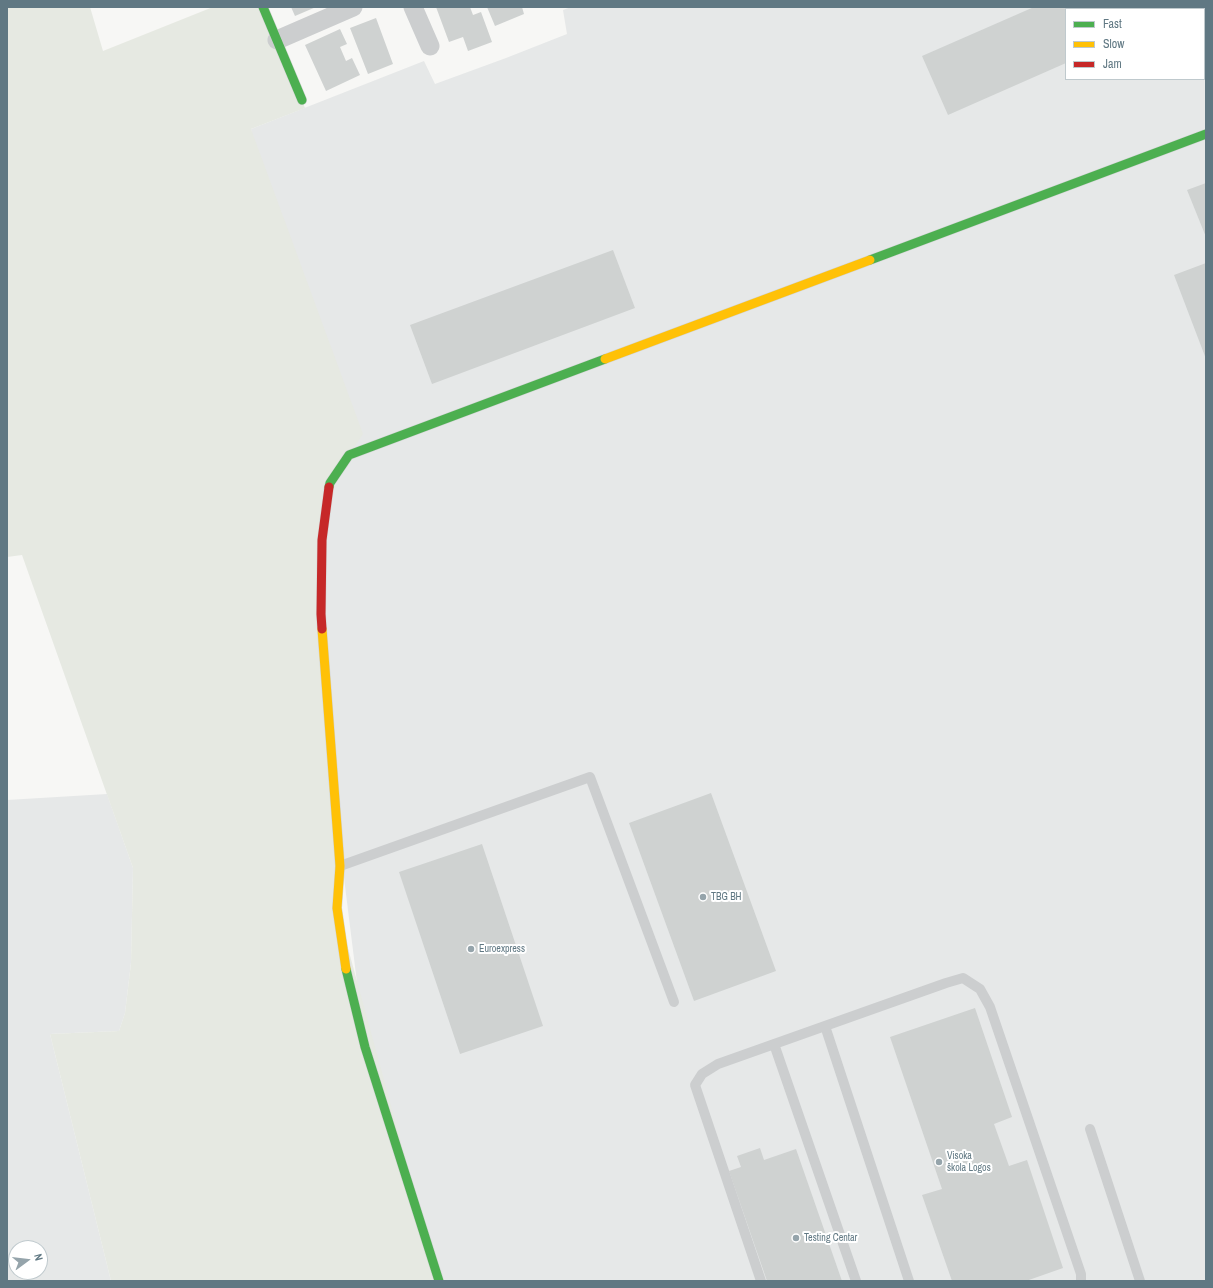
<!DOCTYPE html>
<html>
<head>
<meta charset="utf-8">
<style>
  body { margin:0 }
  #map { position:relative; width:1213px; height:1288px; overflow:hidden; background:#f7f7f5; font-family:"Archivo Narrow",sans-serif }
  canvas { display:block }
  .frame { position:absolute; inset:0; border:8px solid #607883; pointer-events:none }
  .legend { position:absolute; left:1065px; top:8px; width:140px; height:72px; box-sizing:border-box; background:#fff; border:1px solid #bfc9cd; margin:0; padding:5px 7px; list-style:none; font-size:12px; color:#607883 }
  .legend li { display:flex; align-items:center; gap:8px; height:20px }
  .legend b { width:20px; border:1px solid #bfc9cd }
  .north { position:absolute; left:8px; top:1240px; width:40px; height:40px; box-sizing:border-box; background:#fff; border:1px solid #bfc9cd; border-radius:50%; rotate:75deg; font-size:11px; font-weight:700; line-height:16px; text-align:center; color:#607883 }
  .north::after { content:''; display:block; margin:auto; width:14px; height:18px; background:#95a4ab; clip-path:polygon(50% 0,100% 100%,50% 72%,0 100%) }
</style>
</head>
<body>
<div id="map">
<canvas width="1213" height="1288"></canvas>
<div class="frame"></div>
<ul class="legend">
<li><b style="height:5px;background:#4caf50"></b>Fast</li>
<li><b style="height:5px;background:#ffc107"></b>Slow</li>
<li><b style="height:5px;background:#c62828"></b>Jam</li>
</ul>
<div class="north">N</div>
</div>
<script>
const c = document.querySelector('canvas').getContext('2d');
c.lineJoin = 'round';
function fillPath(path, color) {
  c.fillStyle = color;
  c.fill(path, 'evenodd');
}
function stroke(path, color, width, dash) {
  c.strokeStyle = color;
  c.lineWidth = width;
  c.lineCap = dash ? 'butt' : 'round';
  c.setLineDash(dash || []);
  c.stroke(path);
}
function drawText(font, color, halo, rows, align = 'center') {
  c.font = font + ' "Archivo Narrow",sans-serif';
  c.lineWidth = 4;
  c.setLineDash([]);
  c.textBaseline = 'middle';
  c.strokeStyle = halo;
  c.fillStyle = color;
  for (const [text, x, y, turn = 0] of rows) {
    c.save();
    c.translate(x, y);
    c.rotate((+turn || 0) * Math.PI / 180);
    c.textAlign = isNaN(turn) ? turn : align;
    if (halo) c.strokeText(text, 0, 0);
    c.fillText(text, 0, 0);
    c.restore();
  }
}
const built = new Path2D(`
  M 571,7 L 1206,7 L 1206,1281 L 439,1281 L 365,1047 L 251,129 L 424,61 L 435,84 L 506,58 L 567,34 L 563,10 ZM 1066,9 L 1204,9 L 1204,79 L 1066,79 Z
  M 107,794 L 133,868 L 131,963 L 125,1013 L 119,1031 L 50,1034 L 111,1281 L 7,1281 L 7,800 ZM 16,1248 L 40,1248 L 40,1272 L 16,1272 Z`);
const green = new Path2D(`
  M 7,7 L 90,7 L 103,51 L 213,7 L 263,7 L 305,108 L 251,129 L 363,434 L 330,483 L 322,540 L 337,908 L 439,1281 L 111,1281 L 50,1034 L 119,1031 L 125,1013 L 131,963 L 133,868 L 22,555 L 7,557 Z`);
const building = new Path2D(`
  M 291,7 L 316,7 L 295,16 Z
  M 436,7 L 470,7 L 473,15 L 481,12 L 492,42 L 468,51 L 463,37 L 449,42 Z
  M 487,7 L 522,7 L 524,14 L 495,26 Z
  M 1034,7 L 1111,7 L 1112,9 L 1066,9 L 1066,63 L 948,115 L 922,56 Z
  M 1200,7 L 1206,7 L 1206,21 L 1204,16 L 1204,9 L 1201,9 Z
  M 376,18 L 393,64 L 368,74 L 350,28 Z
  M 340,29 L 347,44 L 340,47 L 346,61 L 352,58 L 360,75 L 326,91 L 305,45 Z
  M 1206,183 L 1206,237 L 1187,190 Z
  M 613,250 L 635,308 L 432,384 L 410,325 Z
  M 1206,263 L 1206,359 L 1174,275 Z
  M 711,793 L 776,971 L 694,1001 L 629,823 Z
  M 482,844 L 543,1026 L 460,1054 L 399,872 Z
  M 975,1008 L 1012,1117 L 994,1124 L 1009,1166 L 1027,1160 L 1063,1268 L 1026,1281 L 952,1281 L 922,1195 L 942,1189 L 890,1037 Z
  M 760,1148 L 764,1160 L 796,1149 L 842,1281 L 767,1281 L 729,1171 L 741,1167 L 737,1156 Z`);
const lane = new Path2D(`
  M 340,866 L 590,777 L 674,1002
  M 825,1026 L 909,1281
  M 774,1044 L 856,1281
  M 1090,1129 L 1140,1281
  M 761,1281 L 695,1085 L 702,1074 L 718,1064 L 946,983 L 963,978 L 980,989 L 990,1007 L 1081,1274 L 1081,1281`);
const street = new Path2D(`
  M 413,7 L 430,46
  M 277,40 L 353,7`);
const fast = new Path2D(`
  M 263,7 L 302,100
  M 870,260 L 1206,134
  M 329,487 L 330,483 L 349,455 L 605,359
  M 346,969 L 365,1047 L 439,1281`);
const slow = new Path2D(`
  M 605,359 L 870,260
  M 322,629 L 340,866 L 337,908 L 346,969`);
const jam = new Path2D(`
  M 322,629 L 321,614 L 322,540 L 329,487`);
const markers = [
  [703,897,4,"#95a4ab"],
  [471,949,4,"#95a4ab"],
  [939,1162,4,"#95a4ab"],
  [796,1238,4,"#95a4ab"]
];
const poiNames = [
  ["TBG BH",711,897],
  ["Euroexpress",479,949],
  ["Visoka",947,1156],
  ["škola Logos",947,1168],
  ["Testing Centar",804,1238]
];
fillPath(built, '#e6e8e8');
fillPath(green, '#e6e9e2');
fillPath(building, '#cfd2d1');
stroke(fast, '#d2d4d4', 10);
stroke(slow, '#d2d4d4', 10);
stroke(jam, '#d2d4d4', 10);
stroke(lane, '#cccecf', 10);
stroke(street, '#cccecf', 19);
stroke(fast, '#4caf50', 9);
stroke(slow, '#ffc107', 9);
stroke(jam, '#c62828', 9);
for (const [x, y, r, color] of markers) {
  const dot = new Path2D();
  dot.arc(x, y, r, 0, 2 * Math.PI);
  c.fillStyle = color;
  c.fill(dot);
  stroke(dot, '#fff', 1.5);
}
drawText('10px', '#607883', '#fff', poiNames, 'left');
</script>
</body>
</html>
